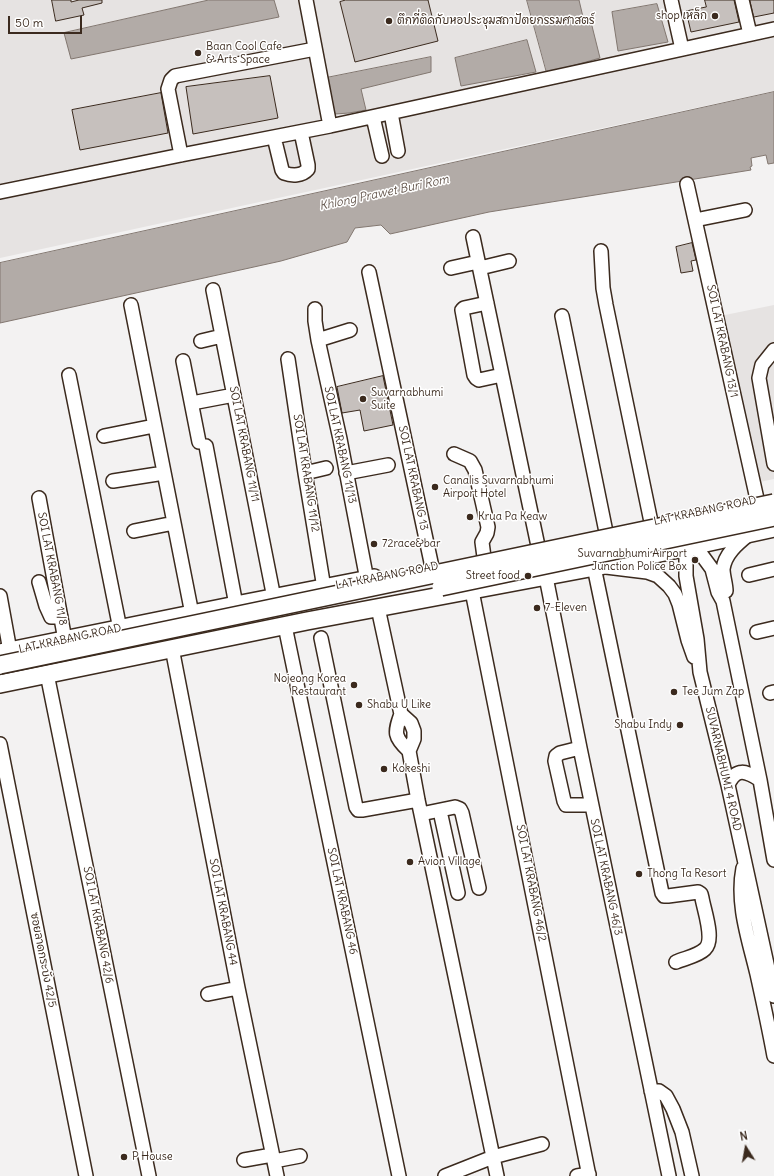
<!DOCTYPE html>
<html>
<head>
<meta charset="utf-8">
<style>
  body { margin:0 }
  #map { position:relative; width:774px; height:1176px; overflow:hidden; background:#f3f2f2; font-family:Delius,sans-serif }
  canvas { display:block }
  .north { position:absolute; left:726px; top:1128px; width:40px; height:40px; -webkit-text-stroke:3px #fff; paint-order:stroke; rotate:349deg; font-size:11px; font-weight:700; line-height:16px; text-align:center; color:#3b2a1e }
  .north::after { content:''; display:block; margin:auto; width:14px; height:18px; background:#3b2a1e; clip-path:polygon(50% 0,100% 100%,50% 72%,0 100%) }
  .scale { position:absolute; left:8px; top:16px; width:74px; height:18px; box-sizing:border-box; border:2px solid #3b2a1e; border-top:0; padding-left:5px; font-size:12px; line-height:14px; white-space:nowrap; color:#3b2a1e; -webkit-text-stroke:3px #fff; paint-order:stroke }
</style>
</head>
<body>
<div id="map">
<canvas width="774" height="1176"></canvas>
<div class="north">N</div>
<div class="scale">50 m</div>
</div>
<script>
const c = document.querySelector('canvas').getContext('2d');
c.lineJoin = 'round';
function fillPath(path, color) {
  c.fillStyle = color;
  c.fill(path, 'evenodd');
}
function stroke(path, color, width, dash) {
  c.strokeStyle = color;
  c.lineWidth = width;
  c.lineCap = dash ? 'butt' : 'round';
  c.setLineDash(dash || []);
  c.stroke(path);
}
function drawText(font, color, halo, rows, align = 'center') {
  c.font = font + ' Delius,"Playpen Sans Thai",sans-serif';
  c.lineWidth = 3;
  c.setLineDash([]);
  c.textBaseline = 'middle';
  c.strokeStyle = halo;
  c.fillStyle = color;
  for (const [text, x, y, turn = 0] of rows) {
    c.save();
    c.translate(x, y);
    c.rotate((+turn || 0) * Math.PI / 180);
    c.textAlign = isNaN(turn) ? turn : align;
    if (halo) c.strokeText(text, 0, 0);
    c.fillText(text, 0, 0);
    c.restore();
  }
}
const built = new Path2D(`
  M 0,0 L 774,0 L 774,91 L 0,258 Z
  M 774,305 L 774,479 L 755,483 L 720,316 Z`);
const water = new Path2D(`
  M 209,0 L 274,0 L 279,17 L 71,59 L 64,33 Z
  M 527,0 L 579,0 L 583,17 L 590,18 L 600,58 L 547,73 Z
  M 657,4 L 668,42 L 618,51 L 612,12 Z
  M 527,40 L 536,72 L 461,86 L 455,58 Z
  M 431,57 L 431,72 L 361,89 L 366,110 L 349,113 L 335,114 L 326,78 Z
  M 774,92 L 774,163 L 768,164 L 766,155 L 751,158 L 752,166 L 750,167 L 751,170 L 489,212 L 390,234 L 381,225 L 355,228 L 347,242 L 281,261 L 0,323 L 0,263 Z`);
const building = new Path2D(`
  M 52,0 L 71,0 L 71,2 L 79,0 L 102,0 L 102,3 L 82,8 L 84,15 L 56,21 Z
  M 346,0 L 428,0 L 438,41 L 355,62 L 340,2 Z
  M 705,0 L 734,0 L 739,22 L 691,32 L 686,11 L 706,7 Z
  M 750,0 L 774,0 L 774,13 L 754,17 Z
  M 270,76 L 278,118 L 193,134 L 186,87 Z
  M 161,93 L 168,133 L 80,150 L 72,110 Z
  M 692,243 L 696,260 L 691,261 L 693,271 L 681,273 L 676,247 Z
  M 383,376 L 393,425 L 364,431 L 360,410 L 342,413 L 337,387 Z`);
const minor = new Path2D(`
  M 306,0 L 330,126
  M 671,0 L 682,49
  M 742,0 L 750,34
  M 391,113 L 398,151
  M 373,117 L 382,156
  M 274,137 L 282,170 L 284,173 C 292,176 302,176 308,169 L 308,165 L 301,132
  M 181,155 L 168,89 L 171,80 L 175,76 L 315,49
  M 687,184 L 757,499
  M 0,192 L 181,155 L 330,126 L 774,29
  M 695,220 L 745,210
  M 473,237 L 538,546
  M 601,251 L 603,288 L 606,305 L 651,522
  M 451,268 L 478,262
  M 480,268 L 509,261
  M 369,272 L 432,567
  M 213,290 L 274,598
  M 487,303 L 464,308 L 462,310 L 474,375 L 476,378 L 479,380 L 502,375
  M 131,305 L 192,614
  M 315,309 L 315,321 L 318,340 L 340,439 L 367,580
  M 562,316 L 606,532
  M 318,340 L 350,330
  M 201,341 L 222,336
  M 774,350 L 762,365 L 759,378 L 774,464
  M 288,359 L 305,473 L 324,588
  M 183,361 L 199,442
  M 69,375 L 120,629
  M 192,403 L 234,395
  M 104,436 L 154,426
  M 206,446 L 236,605
  M 454,454 L 470,461 L 475,470 L 488,527 L 487,533 L 482,542 L 484,557
  M 305,473 L 326,468
  M 346,473 L 388,465
  M 113,481 L 164,473
  M 39,498 L 65,640
  M 134,531 L 174,523
  M 690,539 L 712,569 L 718,592 L 723,601 L 760,780 L 774,860
  M 693,539 L 689,547 L 686,560 L 686,576 L 697,639 L 700,672 L 728,785 L 774,996
  M 594,567 L 662,893 L 664,896 L 668,896 L 698,892 L 701,894 L 702,898 C 704,910 715,940 705,949 C 698,956 685,958 676,962
  M 606,567 L 647,572 L 658,576 L 669,586 L 675,594 L 679,604 L 688,640 L 694,657
  M 749,575 L 774,569
  M 546,577 L 580,748 L 669,1176
  M 39,582 L 46,606 L 51,617 L 61,617
  M 472,591 L 589,1176
  M 726,591 C 726,584 723,576 723,569 C 725,554 737,544 748,535
  M 0,596 L 10,651
  M 378,608 L 401,714
  M 285,626 L 399,1176
  M 757,632 L 774,628
  M 321,638 L 356,807 L 358,810 L 362,810 L 418,800
  M 172,648 L 238,988 L 277,1176
  M 47,674 L 149,1176
  M 770,693 L 774,692
  M 401,714 L 411,723 L 414,731 L 414,739 L 409,751 L 418,800 L 497,1176
  M 401,714 C 394,733 394,737 409,751
  M 0,744 L 86,1176
  M 580,748 L 560,753 L 556,756 L 555,761 L 564,801 L 566,805 L 591,805
  M 728,785 C 736,767 746,771 760,780
  M 440,811 L 458,893
  M 421,814 L 455,807 L 460,809 L 462,813 L 479,888
  M 743,868 C 736,904 749,940 757,974 C 763,1001 769,1029 774,1056
  M 208,994 L 238,988
  M 651,1091 L 659,1091 L 666,1096 L 673,1109 L 682,1132 L 692,1176
  M 244,1160 L 272,1155
  M 274,1161 L 300,1156
  M 445,1176 L 493,1157 L 542,1144
  M 577,1176 L 589,1174`);
const major = new Path2D(`
  M 0,653 L 236,605 L 374,578
  M 0,684 L 307,621 L 600,566 L 774,528`);
const majorBridge = new Path2D(`
  M 441,587 L 774,517
  M 0,665 L 774,503`);
const markers = [
  [715,16,4,"#3b2a1e"],
  [389,21,4,"#3b2a1e"],
  [198,53,4,"#3b2a1e"],
  [363,399,4,"#3b2a1e"],
  [435,487,4,"#3b2a1e"],
  [470,517,4,"#3b2a1e"],
  [374,544,4,"#3b2a1e"],
  [695,560,4,"#3b2a1e"],
  [528,576,4,"#3b2a1e"],
  [537,608,4,"#3b2a1e"],
  [354,685,4,"#3b2a1e"],
  [674,692,4,"#3b2a1e"],
  [359,705,4,"#3b2a1e"],
  [680,725,4,"#3b2a1e"],
  [384,769,4,"#3b2a1e"],
  [410,862,4,"#3b2a1e"],
  [639,874,4,"#3b2a1e"],
  [124,1157,4,"#3b2a1e"]
];
const poiNames = [
  ["shop เหล็ก",707,16,"right"],
  ["ตึกที่ติดกับหอประชุมสถาปัตยกรรมศาสตร์",397,21],
  ["Baan Cool Cafe",206,47],
  ["& Arts Space",206,60],
  ["Suvarnabhumi",371,393],
  ["Suite",371,406],
  ["Canalis Suvarnabhumi",443,481],
  ["Airport Hotel",443,494],
  ["Krua Pa Keaw",478,517],
  ["72race&bar",382,544],
  ["Suvarnabhumi Airport",687,554,"right"],
  ["Junction Police Box",687,567,"right"],
  ["Street food",520,576,"right"],
  ["7-Eleven",545,608],
  ["Nojeong Korea",346,679,"right"],
  ["Restaurant",346,692,"right"],
  ["Tee Jum Zap",682,692],
  ["Shabu U Like",367,705],
  ["Shabu Indy",672,725,"right"],
  ["Kokeshi",392,769],
  ["Avion Village",418,862],
  ["Thong Ta Resort",647,874],
  ["P House",132,1157]
];
const streetNames = [
  ["SOI LAT KRABANG 13/1",722,341,78],
  ["SOI LAT KRABANG 11/11",244,444,79],
  ["SOI LAT KRABANG 11/13",340,445,78],
  ["SOI LAT KRABANG 11/12",306,473,81],
  ["SOI LAT KRABANG 13",413,478,78],
  ["LAT KRABANG ROAD",705,511,-12],
  ["SOI LAT KRABANG 11/8",52,569,79],
  ["LAT KRABANG ROAD",387,576,-11],
  ["LAT KRABANG ROAD",70,639,-12],
  ["SUVARNABHUMI 4 ROAD",723,769,77],
  ["SOI LAT KRABANG 46/3",606,877,78],
  ["SOI LAT KRABANG 46/2",531,883,79],
  ["SOI LAT KRABANG 46",342,901,78],
  ["SOI LAT KRABANG 44",223,912,79],
  ["SOI LAT KRABANG 42/6",98,925,79],
  ["ซอยลาดกระบัง 42/5",43,960,79]
];
const waterNames = [
  ["Khlong Prawet Buri Rom",384,193,-12]
];
fillPath(built, '#e6e3e2');
fillPath(water, '#b2aba7');
stroke(water, '#827770', 1);
fillPath(building, '#c6c0bd');
stroke(building, '#3b2a1e', 1);
stroke(minor, '#3b2a1e', 16);
stroke(major, '#3b2a1e', 20);
stroke(minor, '#fff', 13);
stroke(major, '#fff', 17);
stroke(majorBridge, '#3b2a1e', 20, []);
stroke(majorBridge, '#fff', 17);
for (const [x, y, r, color] of markers) {
  const dot = new Path2D();
  dot.arc(x, y, r, 0, 2 * Math.PI);
  c.fillStyle = color;
  c.fill(dot);
  stroke(dot, '#fff', 1.5);
}
drawText('11px', '#3b2a1e', '#fff', poiNames, 'left');
drawText('11px', '#3b2a1e', '#fff', streetNames);
drawText('italic 12px', '#65574e', '#fff', waterNames);
</script>
</body>
</html>
